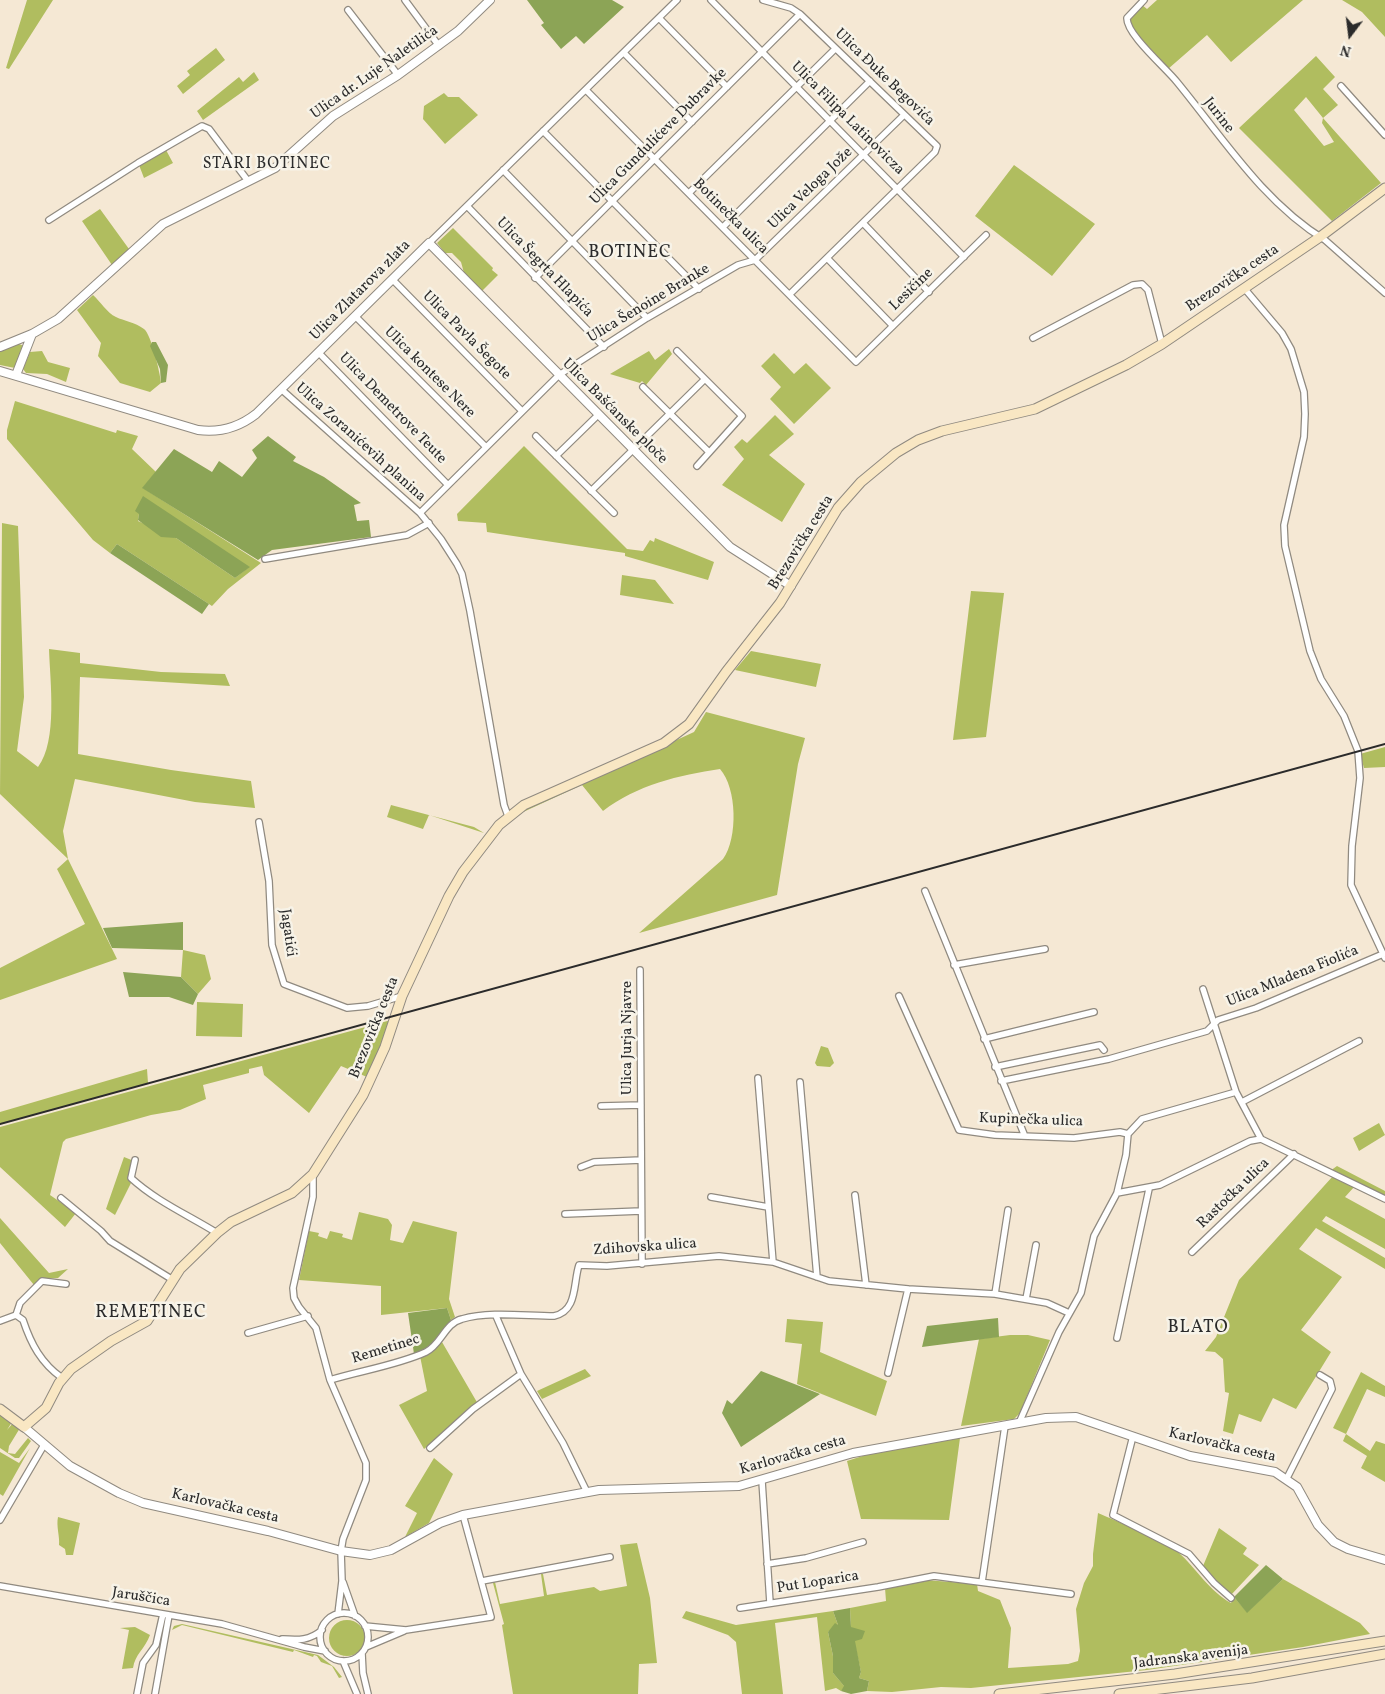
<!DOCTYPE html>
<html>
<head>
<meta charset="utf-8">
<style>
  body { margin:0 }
  #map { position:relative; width:1385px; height:1694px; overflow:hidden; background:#f5e8d4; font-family:Vollkorn,serif }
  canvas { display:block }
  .north { position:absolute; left:1325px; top:10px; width:50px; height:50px; -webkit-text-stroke:4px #f7f3e8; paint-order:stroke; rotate:195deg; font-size:14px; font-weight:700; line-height:20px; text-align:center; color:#2b2b2b }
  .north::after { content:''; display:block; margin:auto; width:18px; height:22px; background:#2b2b2b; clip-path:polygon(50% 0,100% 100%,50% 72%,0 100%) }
</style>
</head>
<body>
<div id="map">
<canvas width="1385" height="1694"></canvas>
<div class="north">N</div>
</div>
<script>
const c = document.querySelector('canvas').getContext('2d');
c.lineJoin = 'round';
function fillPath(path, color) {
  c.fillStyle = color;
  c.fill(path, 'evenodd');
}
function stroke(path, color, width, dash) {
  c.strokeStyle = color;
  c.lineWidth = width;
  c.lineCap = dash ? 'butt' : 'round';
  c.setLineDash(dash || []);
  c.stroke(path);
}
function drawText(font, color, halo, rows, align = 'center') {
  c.font = font + ' Vollkorn,serif';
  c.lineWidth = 5;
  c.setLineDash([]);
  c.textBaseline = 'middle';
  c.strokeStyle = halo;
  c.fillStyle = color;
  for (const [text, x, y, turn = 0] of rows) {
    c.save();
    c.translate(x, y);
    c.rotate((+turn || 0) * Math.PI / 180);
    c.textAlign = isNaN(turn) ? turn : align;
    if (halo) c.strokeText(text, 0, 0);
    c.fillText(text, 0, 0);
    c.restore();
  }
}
const green = new Path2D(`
  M 27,0 L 53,0 L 9,69 L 6,68 Z
  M 1157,0 L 1303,0 L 1231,62 L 1207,35 L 1168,69 L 1131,28 L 1129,19 L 1142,5 L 1147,9 Z
  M 1342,0 L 1385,0 L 1385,37 L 1362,12 Z
  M 216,48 L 225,60 L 183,94 L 177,86 L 190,75 L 187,71 Z
  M 1316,56 L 1335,77 L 1323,89 L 1338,105 L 1323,118 L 1381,183 L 1332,221 L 1239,128 ZM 1306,97 L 1323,118 L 1322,123 L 1334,142 L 1324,146 L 1294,110 Z
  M 254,72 L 259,80 L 203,120 L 197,111 L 239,77 L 243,82 Z
  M 444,93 L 448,97 L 459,97 L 478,115 L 445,144 L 423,119 L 424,106 Z
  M 166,150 L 173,163 L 144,178 L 139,165 Z
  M 1014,165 L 1095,224 L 1052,276 L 975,216 Z
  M 100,209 L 129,249 L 112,265 L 82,221 Z
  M 453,228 L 493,268 L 492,270 L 498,275 L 482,291 L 464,273 L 461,262 L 452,253 L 445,253 L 437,243 Z
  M 93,295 C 100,301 107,313 116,317 C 124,321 135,322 144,329 C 151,334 160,372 161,383 L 150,392 L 120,383 L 98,356 L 101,343 L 77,310 Z
  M 19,344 L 24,346 L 15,368 L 0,365 L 0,351 Z
  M 669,349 L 672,354 L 646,385 L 642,381 L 640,383 L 610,374 L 649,351 L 655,360 Z
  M 42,351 L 48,362 L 70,368 L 66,382 L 47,374 L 26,373 L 23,369 L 30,352 Z
  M 774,353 L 794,374 L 806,363 L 831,388 L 794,424 L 770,399 L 781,387 L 761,366 Z
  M 15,401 L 116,433 L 117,430 L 138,436 L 132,449 L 156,472 L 143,488 L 261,563 L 228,589 L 212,606 L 117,544 L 110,553 L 93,540 L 7,439 L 7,430 ZM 139,514 L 249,567 L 235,578 L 176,538 L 138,521 Z
  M 775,415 L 794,434 L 769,455 L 805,484 L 782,522 L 722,485 L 744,459 L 734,447 L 742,439 L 747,443 Z
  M 524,446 L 627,549 L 643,551 L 650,540 L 654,542 L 655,538 L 714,562 L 708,580 L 625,556 L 625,553 L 487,532 L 486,523 L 458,521 L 457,514 Z
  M 2,523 L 18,526 L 24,697 L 17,751 L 38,767 C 58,741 50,681 49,649 L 80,653 L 80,663 L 161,672 L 225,674 L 230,686 L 80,677 L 78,754 L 171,770 L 251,781 L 255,808 L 195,802 L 75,779 L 63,831 L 68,859 L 117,959 L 0,1000 L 0,968 L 85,924 L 57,869 L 68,859 L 0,794 Z
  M 622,575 L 655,580 L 674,604 L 620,595 Z
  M 971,591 L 1004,593 L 986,737 L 953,740 Z
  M 751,651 L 821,664 L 816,687 L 735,670 Z
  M 706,712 L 805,738 L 798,764 L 777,895 L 639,933 L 723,859 C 738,838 737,788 720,769 C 679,775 637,785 603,811 L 582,785 L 521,813 L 520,812 L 694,732 Z
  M 1385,747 L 1385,767 L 1364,768 L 1360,754 Z
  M 391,805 L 474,827 L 484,833 L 429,815 L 423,829 L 387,817 Z
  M 183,950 L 205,955 L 211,979 L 198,994 L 181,977 Z
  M 197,1002 L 243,1004 L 242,1037 L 196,1036 Z
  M 391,1020 L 367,1077 L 341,1066 L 309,1113 L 264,1075 L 262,1066 L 249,1069 L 249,1073 L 203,1085 L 206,1099 L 180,1110 L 151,1115 L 66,1139 L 63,1142 L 50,1195 L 76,1213 L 65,1227 L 0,1167 L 0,1127 Z
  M 821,1046 L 828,1048 L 834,1063 L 830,1067 L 817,1066 L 815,1063 Z
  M 147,1069 L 148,1083 L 0,1124 L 0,1112 Z
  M 1379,1123 L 1385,1135 L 1359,1151 L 1353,1138 Z
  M 124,1157 L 134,1161 L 129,1178 L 131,1183 L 115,1215 L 106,1209 Z
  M 1337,1166 L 1385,1191 L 1385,1197 L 1330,1171 Z
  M 1333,1176 L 1355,1186 L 1345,1197 L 1385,1219 L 1385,1249 L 1326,1216 L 1322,1221 L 1385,1258 L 1385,1269 L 1316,1228 L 1299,1249 L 1342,1277 L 1301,1330 L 1331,1352 L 1296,1409 L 1273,1398 L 1261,1422 L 1239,1414 L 1233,1434 L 1223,1431 L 1229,1393 L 1225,1392 L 1223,1359 L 1215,1352 L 1205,1351 L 1216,1337 L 1239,1280 Z
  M 359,1212 L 388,1219 L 392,1225 L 390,1240 L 403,1243 L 413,1221 L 457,1232 L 449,1299 L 455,1317 L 451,1320 L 447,1308 L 381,1315 L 381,1286 L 299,1280 L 309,1231 L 319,1233 L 318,1236 L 327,1239 L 330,1231 L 343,1234 L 342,1237 L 352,1240 Z
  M 0,1218 L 49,1273 L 68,1269 L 58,1278 L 40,1279 L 34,1285 L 0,1243 Z
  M 787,1319 L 823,1322 L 820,1352 L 887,1381 L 876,1416 L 797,1384 L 802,1344 L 785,1342 Z
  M 1010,1335 L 1028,1335 L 1050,1340 L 1020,1413 L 1014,1419 L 961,1426 L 979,1339 Z
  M 442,1342 L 478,1404 L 424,1449 L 399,1405 L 427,1391 L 420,1356 L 430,1352 Z
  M 585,1369 L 591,1376 L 542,1399 L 537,1391 Z
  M 1361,1372 L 1385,1386 L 1385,1397 L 1367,1389 L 1346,1434 L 1370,1451 L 1376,1441 L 1385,1444 L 1385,1482 L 1361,1468 L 1367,1456 L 1343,1441 L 1346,1434 L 1333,1428 Z
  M 0,1414 L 12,1422 L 7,1430 L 13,1423 L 20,1428 L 9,1446 L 8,1453 L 15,1454 L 28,1438 L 31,1441 L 19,1458 L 15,1458 L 0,1448 Z
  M 960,1438 L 949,1520 L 861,1519 L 847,1461 L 869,1454 Z
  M 30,1448 L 3,1496 L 0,1494 L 0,1452 L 19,1463 Z
  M 434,1458 L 453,1474 L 429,1523 L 405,1537 L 417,1513 L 405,1506 Z
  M 1098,1513 C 1118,1522 1162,1539 1178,1552 C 1197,1569 1209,1591 1231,1603 L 1234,1597 L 1247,1612 L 1283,1579 L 1360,1623 L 1370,1634 L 1303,1647 L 1147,1670 L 971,1688 L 941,1687 L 892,1692 L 867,1691 L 869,1681 L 859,1678 L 861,1672 L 851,1627 L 850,1608 L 886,1601 L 885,1588 L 925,1580 L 977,1584 L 978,1591 L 1000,1600 L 1011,1628 L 1008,1668 L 1068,1664 L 1078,1661 L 1080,1651 L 1076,1609 L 1084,1583 L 1093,1566 L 1093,1554 Z
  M 58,1517 L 80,1523 L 73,1555 L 66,1555 L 65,1549 L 59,1545 C 60,1537 56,1526 58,1517 Z
  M 1219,1528 L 1247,1548 L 1243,1554 L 1259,1565 L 1231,1595 L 1219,1586 L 1203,1566 Z
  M 637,1543 L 650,1598 L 657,1663 L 639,1664 L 638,1694 L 513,1694 L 502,1625 L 504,1624 L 493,1583 L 495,1582 L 500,1604 L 544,1596 L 541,1574 L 543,1574 L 547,1595 L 594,1587 L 600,1591 L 627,1586 L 620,1545 Z
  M 686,1611 L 736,1625 L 833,1611 L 838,1625 L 828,1632 L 833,1656 L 833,1673 L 845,1687 L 841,1691 L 836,1688 L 825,1691 L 817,1617 L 775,1623 L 783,1694 L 742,1694 L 736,1642 L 728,1635 L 682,1618 Z
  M329 1638a18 18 0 1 1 36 0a18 18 0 1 1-36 0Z
  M 182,1624 L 318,1655 L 334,1667 L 342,1677 L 339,1678 L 332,1666 L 321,1662 L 317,1656 L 314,1655 L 313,1657 L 294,1650 L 293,1652 L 182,1625 L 172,1630 L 174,1626 Z
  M 135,1627 L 150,1635 C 145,1649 135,1654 133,1668 L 122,1669 L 129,1630 L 120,1628 Z`);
const forest = new Path2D(`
  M 527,0 L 612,0 L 624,7 L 584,44 L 576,36 L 561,49 L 541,25 L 544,23 Z
  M 152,342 L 156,342 L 168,365 L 166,382 L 161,383 L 160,369 L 150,346 Z
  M 268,436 L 296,457 L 293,461 L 324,477 L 361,503 L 354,505 L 357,521 L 369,520 L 371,537 L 272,550 L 258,560 L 142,488 L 174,449 L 212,472 L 219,461 L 242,477 L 257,458 L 252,450 Z
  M 143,496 L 250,567 L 235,578 L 176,538 L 161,537 L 138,520 L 139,514 L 135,511 Z
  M 117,544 L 209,604 L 202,614 L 110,553 Z
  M 183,922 L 183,950 L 112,948 L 103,928 Z
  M 123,972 L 181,977 L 198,994 L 193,1005 L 169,997 L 129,997 Z
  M 447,1308 L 451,1320 C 440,1339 434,1345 414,1354 L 408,1313 Z
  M 998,1318 L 999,1337 L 922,1347 L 927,1326 Z
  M 761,1371 L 820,1394 L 741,1447 L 722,1413 L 727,1400 L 732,1404 Z
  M 1266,1565 L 1283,1579 L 1247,1613 L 1234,1597 Z
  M 850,1608 L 851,1627 L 865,1631 L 862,1639 L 855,1641 L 861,1672 L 859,1678 L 869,1681 L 867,1691 L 851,1694 L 841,1691 L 844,1686 L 833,1673 L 833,1656 L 828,1632 L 835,1623 L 838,1625 L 833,1611 Z`);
const minor = new Path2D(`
  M 405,0 L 439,46
  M 711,0 L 964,257
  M 763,0 L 791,8 L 800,14 L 937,146 L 935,152 L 790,294
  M 1144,0 L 1127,18 C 1126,34 1166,68 1177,82 C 1223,138 1263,202 1325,240 L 1385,293
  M 348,10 L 398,75
  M 659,18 L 727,87
  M 624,53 L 692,122
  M 1341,86 L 1385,135
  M 586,90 L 856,362 L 986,235
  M 543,131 L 699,289
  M 503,170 L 647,318
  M 689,193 L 835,49
  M 467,206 L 604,347
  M 49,220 L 138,163 L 202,126 L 209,129 L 248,181
  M 863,223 L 929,292
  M 723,227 L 870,81
  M 429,243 L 677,0
  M 827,258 L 893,326
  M 535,278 L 800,14
  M 392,279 L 521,410
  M 1244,288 L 1282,333 L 1291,349 L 1304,392 L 1305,414 L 1304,437 L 1284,525 L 1285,546 L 1310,651 L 1321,679 L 1344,716 L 1358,751 L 1360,778 L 1352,846 L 1351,885 L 1385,958
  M 355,316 L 486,447
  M 1033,338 L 1133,285 L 1142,284 L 1148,290 L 1162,344
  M 677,351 L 742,416 L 697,466
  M 318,352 L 447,484
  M 643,387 L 709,452
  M 281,389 L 420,513 L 441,539 L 457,564 L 462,574 L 470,611 L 504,805 L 508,816
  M 536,436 L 614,513
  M 556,456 L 598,415
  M 591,491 L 705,379
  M 420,513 L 559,375 L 647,318 L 738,265 L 755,260 L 904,115
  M 265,559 L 407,535 L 429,523
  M 259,822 L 269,881 L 272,945 L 284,984 L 347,1008 L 368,1006 L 402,996
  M 925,891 L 1024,1134
  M 954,965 L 1045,949
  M 640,970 L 642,1264
  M 1203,989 L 1236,1092 L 1261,1139 L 1385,1199
  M 899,996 L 959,1130 L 995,1135 L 1074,1138 L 1120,1132 L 1128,1134 L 1126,1155 L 1117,1193 L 1094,1236 L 1081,1293 L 1059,1332 L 1019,1423
  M 984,1039 L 1094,1012
  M 995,1067 L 1100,1045 L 1104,1050
  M 758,1078 L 773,1262
  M 1001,1081 L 1109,1059 L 1207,1031 L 1218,1020 L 1256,1008 L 1383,954
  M 800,1082 L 817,1277
  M 1242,1102 L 1359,1041
  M 601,1106 L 641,1105
  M 1128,1134 L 1142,1119 L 1236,1092
  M 135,1160 L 131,1178 C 156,1201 188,1215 217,1233
  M 581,1167 L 594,1162 L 641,1160
  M 313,1174 L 313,1197 L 293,1288 L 294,1298 L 299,1307 L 316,1328 L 330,1380 L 366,1463 L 366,1480 L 343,1539 L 341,1551 L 342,1581 L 338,1614
  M 1117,1193 L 1160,1185 L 1250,1141 L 1261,1139
  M 855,1195 L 866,1285
  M 711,1197 L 768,1207
  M 61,1198 L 101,1231 L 110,1241 L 173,1280
  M 565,1214 L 641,1211
  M 1192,1252 L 1294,1154
  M 995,1294 L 1008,1210
  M 1026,1299 L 1036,1245
  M 16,1315 L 23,1320 C 31,1344 41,1363 62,1378
  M 496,1316 L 521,1374
  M 0,1321 L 16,1315 L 20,1303 L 42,1281 L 66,1284
  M 248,1333 L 308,1316
  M 1117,1338 L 1149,1189
  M 888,1373 L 908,1289
  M 330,1380 C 359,1371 398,1365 426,1352 C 441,1345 445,1323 462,1319 C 490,1311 525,1316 554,1316 C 578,1311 573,1283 579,1265 L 607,1266 L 719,1256 L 773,1262 L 829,1281 L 908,1289 L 995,1294 L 1047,1303 L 1069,1313
  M 1133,1436 L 1113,1515 L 1189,1554 L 1214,1583 L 1231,1598
  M 430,1448 L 473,1409 L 521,1374 L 563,1443 L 587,1492
  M 1287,1478 L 1332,1389 L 1330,1381 L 1320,1375
  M 762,1481 L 770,1603
  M 0,1520 L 44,1445
  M 767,1564 L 806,1558 L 863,1542
  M 482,1581 L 610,1557
  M 343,1582 L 355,1616
  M 982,1582 L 1005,1426
  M 0,1586 L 222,1624 L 304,1647 L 325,1651
  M 740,1608 L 878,1587 L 934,1576 L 1071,1594
  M320 1637a24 24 0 1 1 48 0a24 24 0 1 1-48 0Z
  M 365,1626 L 406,1630 L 491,1617 L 463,1515
  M 282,1639 C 298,1640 309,1641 322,1630
  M 366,1647 L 404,1631
  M 362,1653 L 363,1673 L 368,1694
  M 343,1661 L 357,1694
  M 137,1694 L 143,1663 L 156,1645 L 163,1614
  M 155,1694 L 169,1615`);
const tertiary = new Path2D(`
  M 0,347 L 32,334 L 58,319 L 163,224 L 275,168 L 333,116 L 398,75 L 458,31 L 490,0
  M 0,371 L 198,430 C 220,433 238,428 256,414 L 429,243 L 730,547 L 791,586
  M 16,375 L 32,334
  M 24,1427 L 70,1466 L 119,1493 L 143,1503 L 268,1531 L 341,1551 L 370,1555 L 391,1550 L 440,1523 L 463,1515 L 599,1490 L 739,1486 L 853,1453 L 1046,1418 L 1076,1417 L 1190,1456 L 1275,1472 L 1297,1487 L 1318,1525 L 1334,1542 L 1348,1549 L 1385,1560`);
const secondary = new Path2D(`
  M 0,1409 L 24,1427 L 46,1408 L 59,1383 L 71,1369 L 111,1341 L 147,1321 L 180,1269 L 217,1233 L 231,1222 L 292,1193 L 313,1174 L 363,1095 L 385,1047 L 402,996 L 449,896 L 463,872 L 499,825 L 524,805 L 664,743 L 689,724 L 726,672 L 780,603 L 838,508 L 861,482 L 896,453 L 918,440 L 942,431 L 1035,409 L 1126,365 L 1162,344 L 1320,237 L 1385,188
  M 999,1694 L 1175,1674 L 1385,1641
  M 1119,1694 L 1252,1678 L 1385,1654`);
const rail = new Path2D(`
  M 0,1124 L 1385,744`);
const streetNames = [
  ["Ulica dr. Luje Naletilića",375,73,-35],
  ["Ulica Đuke Begovića",884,78,44],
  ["Jurine",1218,116,52],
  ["Ulica Filipa Latinovicza",847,119,45],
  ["Ulica Gundulićeve Dubravke",659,137,-45],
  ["Ulica Veloga Jože",811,189,-44],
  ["Botinečka ulica",730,217,45],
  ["Ulica Šegrta Hlapića",544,268,46],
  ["Brezovička cesta",1233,279,-34],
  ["Lesičine",912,290,-44],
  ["Ulica Zlatarova zlata",361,291,-45],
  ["Ulica Šenoine Branke",649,304,-31],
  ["Ulica Pavla Šegote",466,336,45],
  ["Ulica kontese Nere",429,373,45],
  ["Ulica Demetrove Teute",392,409,46],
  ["Ulica Bašćanske ploče",614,412,45],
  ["Ulica Zoranićevih planina",360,443,42],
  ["Brezovička cesta",802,543,-58],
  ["Jagatići",287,933,82],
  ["Ulica Mladena Fiolića",1293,977,-22],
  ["Brezovička cesta",375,1028,-68],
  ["Ulica Jurja Njavre",628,1038,-90],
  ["Kupinečka ulica",1031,1121,2],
  ["Rastočka ulica",1234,1194,-44],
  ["Zdihovska ulica",645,1248,-4],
  ["Remetinec",386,1350,-17],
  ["Karlovačka cesta",1222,1446,13],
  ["Karlovačka cesta",793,1456,-16],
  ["Karlovačka cesta",225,1507,13],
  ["Put Loparica",818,1583,-9],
  ["Jaruščica",141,1598,9],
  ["Jadranska avenija",1191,1658,-7]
];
const neighbourhoodNames = [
  ["STARI BOTINEC",267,165]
];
const quarterNames = [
  ["BOTINEC",630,254],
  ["REMETINEC",151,1314],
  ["BLATO",1198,1329]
];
fillPath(green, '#b0bd5f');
fillPath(forest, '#8ca456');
stroke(minor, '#908a80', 8);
stroke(tertiary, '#908a80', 10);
stroke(secondary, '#908a80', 11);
stroke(minor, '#fff', 5.5);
stroke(tertiary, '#fff', 8);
stroke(secondary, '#f9e7c3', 9);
stroke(rail, '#2b2b2b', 2);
drawText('15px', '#2b2b2b', '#f7f3e8', streetNames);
c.letterSpacing = '1px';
drawText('16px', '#2b2b2b', '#f7f3e8', neighbourhoodNames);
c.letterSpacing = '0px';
c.letterSpacing = '1px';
drawText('18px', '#2b2b2b', '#f7f3e8', quarterNames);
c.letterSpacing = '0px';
</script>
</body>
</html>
